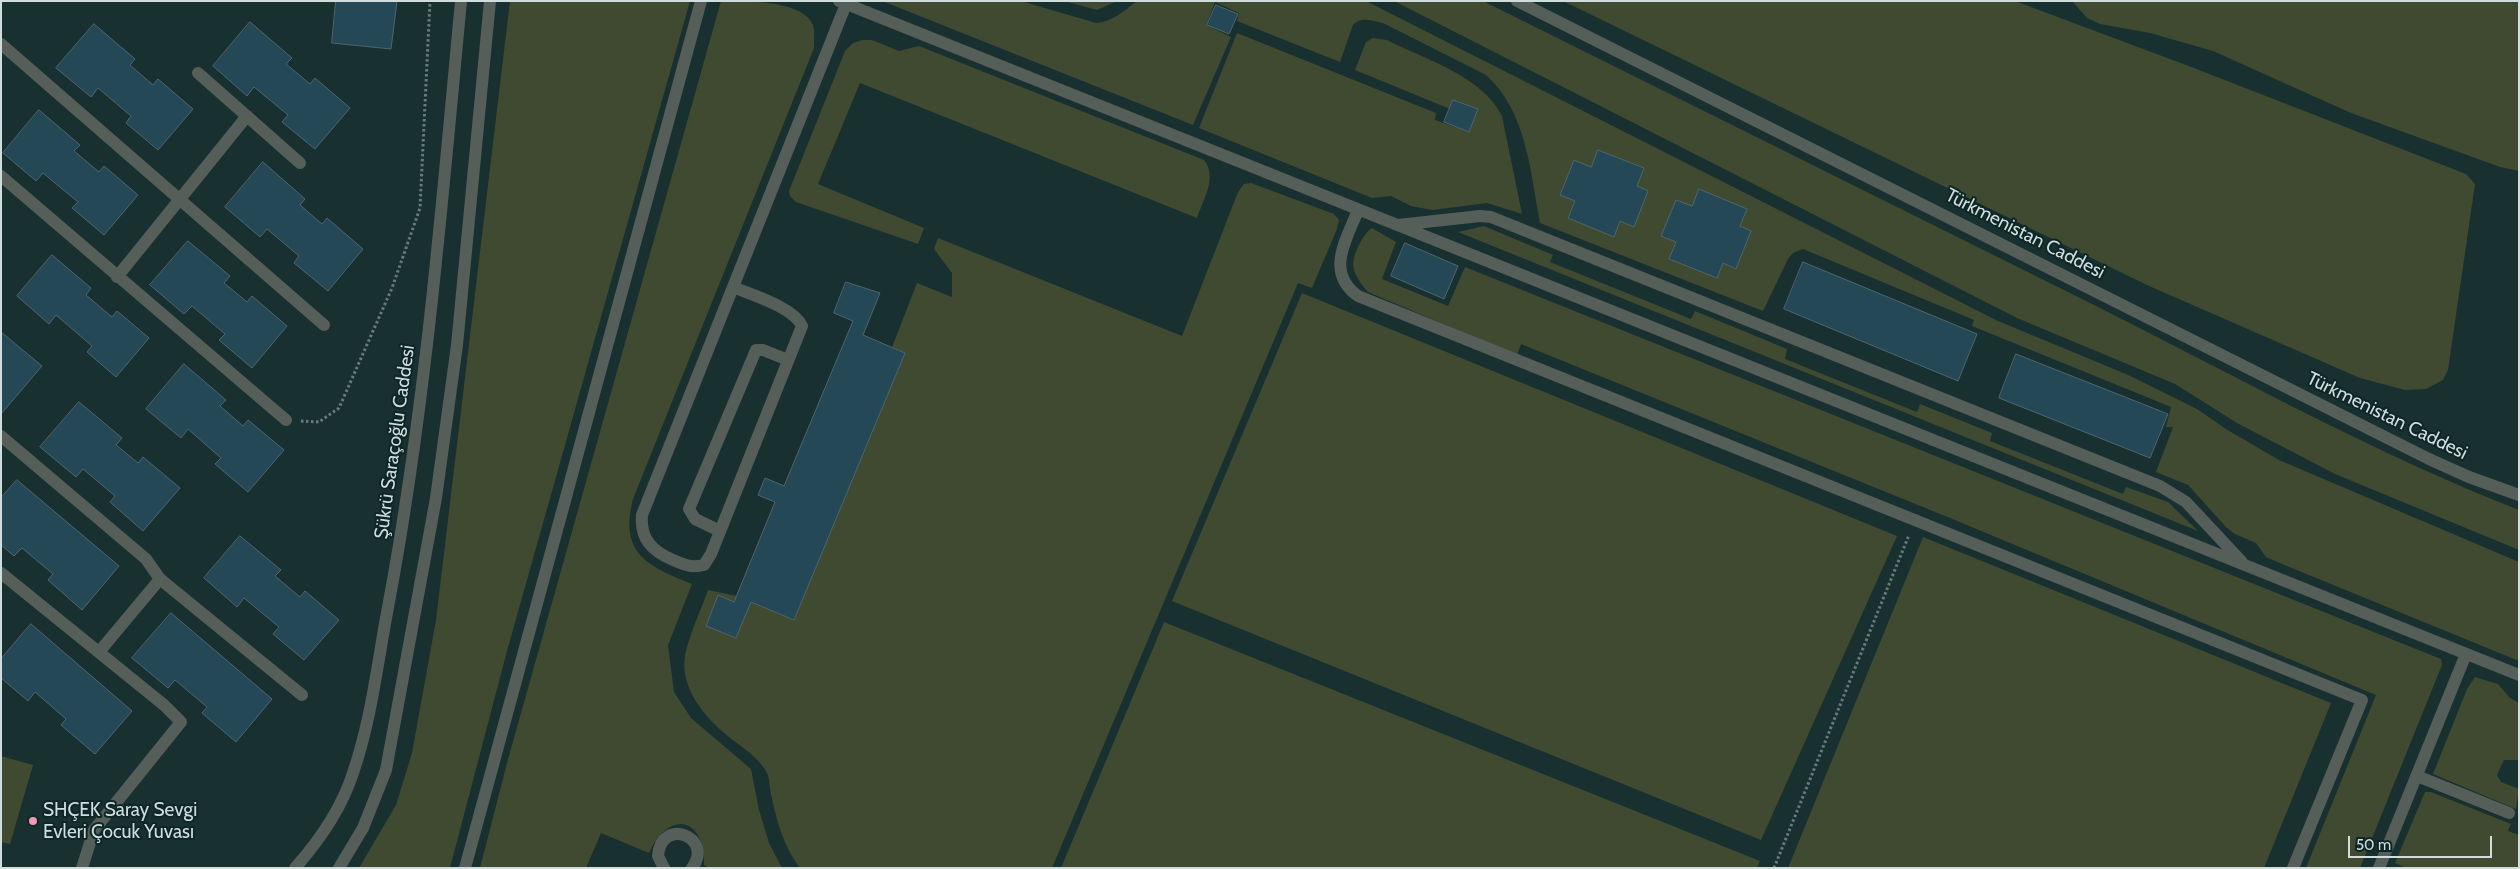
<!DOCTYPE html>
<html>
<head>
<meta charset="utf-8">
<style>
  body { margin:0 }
  #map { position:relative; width:2520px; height:869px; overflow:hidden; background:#183030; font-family:Cabin,sans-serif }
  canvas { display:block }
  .frame { position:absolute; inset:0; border:2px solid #cfdddd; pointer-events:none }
  .scale { position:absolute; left:2348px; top:836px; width:144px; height:22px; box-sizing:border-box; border:2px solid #cfdddd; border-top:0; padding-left:6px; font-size:15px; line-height:18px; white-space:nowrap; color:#cfdddd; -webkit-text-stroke:4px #0e2626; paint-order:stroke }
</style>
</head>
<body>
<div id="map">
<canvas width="2520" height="869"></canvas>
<div class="frame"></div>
<div class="scale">50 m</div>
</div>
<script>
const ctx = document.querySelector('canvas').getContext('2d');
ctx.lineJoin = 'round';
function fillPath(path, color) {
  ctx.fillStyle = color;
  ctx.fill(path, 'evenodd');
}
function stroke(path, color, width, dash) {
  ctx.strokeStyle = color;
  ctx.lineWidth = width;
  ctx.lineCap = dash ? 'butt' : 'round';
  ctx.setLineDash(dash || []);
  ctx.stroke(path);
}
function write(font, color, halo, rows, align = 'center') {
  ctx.font = font + ' Cabin,sans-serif';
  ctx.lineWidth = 4;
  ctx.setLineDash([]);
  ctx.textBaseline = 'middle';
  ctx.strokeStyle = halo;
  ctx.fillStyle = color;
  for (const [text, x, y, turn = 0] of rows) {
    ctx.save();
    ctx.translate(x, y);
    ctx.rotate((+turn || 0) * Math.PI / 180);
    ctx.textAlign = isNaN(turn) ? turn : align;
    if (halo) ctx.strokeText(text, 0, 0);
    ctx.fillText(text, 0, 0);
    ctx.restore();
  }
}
fillPath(new Path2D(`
  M510,1H690L507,651L450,868H359L396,805L412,753L436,620Z
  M721,1C746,1 803,0 813,25C815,31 814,41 814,48L633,499C619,553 647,566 692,584L668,645L674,692L691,718L751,769L759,810L769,843L782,868H710L704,865C705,817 669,809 649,853L601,833L586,868H480L507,763Z
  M882,1H1021L1096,23C1112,22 1124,11 1137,1H1366L1998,321L2126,374L2173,397L2197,409L2226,429L2279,460L2519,562V661L2282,564L2266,557L2256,543L2235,534L2227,528L2188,485L2156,472L2173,427H2166L2171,407L1972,326L1974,320L1803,249L1793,253L1788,259L1763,311L1540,223C1530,171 1527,112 1486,75L1383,23C1372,21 1361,16 1353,25L1340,62L1237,21L1239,13L1215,2L1206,25L1231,37L1193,125Z
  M1064,1H1117L1097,10Z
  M1394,1H1483C1687,103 1892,204 2096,306C2236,376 2373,453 2519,510V550L2335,474L2237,423L2175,384L2017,318Z
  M1563,1H2015L2194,68L2466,174L2475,184L2448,370L2443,380L2426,389L2405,390L2360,378L2149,286Z
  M2072,1H2519V171L2500,167L2351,113L2213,51L2150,33L2100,24L2087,18Z
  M1237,33L1436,113L1435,120L1469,132L1477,109L1453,100L1450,109L1355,70L1366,42L1373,38L1387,40C1426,60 1481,75 1502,116L1522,214L1487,203L1432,210L1411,206L1391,196L1372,198L1199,128Z
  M862,40H872L899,51L919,46L1204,160C1218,177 1203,200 1197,218L860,83L818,184L924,228L918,244L796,202L790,196L789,191L845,51L853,43Z
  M1251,183L1334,214L1339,220L1337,229L1312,288L1298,283L1052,868H800C784,848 776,819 771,794C769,788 770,781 768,775C761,759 743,748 730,738C705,718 677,686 686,651C691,630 701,610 708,590L737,596L794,620L905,353L892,347L917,283L952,297V273L934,249L938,238L1182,336L1238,192L1244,184Z
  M1484,226L1553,255L1550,262L1691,319L1695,311L1787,349L1785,359L1917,412L1920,404L1992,433L1990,441L2123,494L2126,487L2168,502L2198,531L1458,232Z
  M1372,228L1396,242L1382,279L1448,306L1465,267L2441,659L2442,665L2360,868H2306L2376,695L1950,518L1521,344L1517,355L1368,292C1353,274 1348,265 1360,243C1364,236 1366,232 1372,228Z
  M1302,293L1897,536L1761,840L1172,601Z
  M1923,537L2331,703L2264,868H1788Z
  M1164,622L1760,861L1757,868H1061Z
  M2475,677L2498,684L2510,698L2519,703V760H2504L2497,775L2501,782L2519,789L2516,809L2433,774L2467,689Z
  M1,756L33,765L10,844L1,842Z
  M2425,792H2431L2511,824L2508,831L2519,835V868H2406L2395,863Z`), '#3f4a31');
const building = new Path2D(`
  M336,1H397L391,49L332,43Z
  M1216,5L1238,14L1229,34L1207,25Z
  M250,22L292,58L286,64L310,84L315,78L350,108L315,149L282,122L288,115L254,87L247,96L213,66Z
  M94,24L135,59L130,65L153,85L158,79L193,109L158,150L126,123L131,116L98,88L91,97L56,68Z
  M1453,100L1478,109L1469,132L1444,122Z
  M39,110L80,145L74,151L99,172L104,166L138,195L104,235L72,208L78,202L43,173L36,181L3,153Z
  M1598,150L1644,168L1637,186L1648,191L1634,227L1620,221L1614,237L1568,218L1575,201L1560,195L1574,160L1591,167Z
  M263,162L305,199L300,205L322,224L327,218L363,249L328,291L294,263L299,256L267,229L260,237L225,207Z
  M1699,189L1747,209L1740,226L1751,231L1736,269L1723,263L1717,278L1669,259L1676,242L1661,236L1676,200L1692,206Z
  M188,241L230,276L224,283L247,302L252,296L287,326L252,368L219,340L225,334L192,306L184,314L150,285Z
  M1405,243L1458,266L1444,299L1391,276Z
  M52,255L91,288L86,295L112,317L117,311L149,338L116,377L87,352L92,346L56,315L49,324L17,296Z
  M1803,262L1977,334L1958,381L1784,309Z
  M846,282L880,293L863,335L905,353L794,620L751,602L736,638L706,626L718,595L734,602L775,502L758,495L765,478L784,486L853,321L834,313Z
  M1,332L42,366L1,414Z
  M2016,354L2168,414L2150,458L1999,398Z
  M184,364L226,400L220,406L243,426L248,420L284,450L248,492L215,464L221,458L188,429L181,438L146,409Z
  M79,402L122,438L116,445L138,463L143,457L180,488L143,531L110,502L115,496L83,469L76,477L40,447Z
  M17,480L119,566L82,610L48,580L53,574L22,548L14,556L1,545V498Z
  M240,536L281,570L275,576L300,597L305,591L339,620L304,660L273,634L279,627L244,598L237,607L204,578Z
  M171,613L272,699L236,742L202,713L207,707L175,680L168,688L132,658Z
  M31,624L132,711L95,754L61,725L66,719L35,692L28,701L1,678V659Z`);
fillPath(building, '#254856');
stroke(building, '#4f656f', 1);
stroke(new Path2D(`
  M301,421L319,422L339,408L392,288L420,208L430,1
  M1774,868L1909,535`), '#687b7b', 3, [2.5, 2.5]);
stroke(new Path2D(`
  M839,1L2519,675
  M1517,1L2429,459L2469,477L2519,495
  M1,44L324,325
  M198,73L300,163
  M1,176L286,420
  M1358,210C1346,241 1325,272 1358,296L2362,700L2293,868
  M1398,225L1480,216L1491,217L2160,486L2186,502L2242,562
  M117,277L247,116
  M733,287C752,295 793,307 802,326L711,554L704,565C691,568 685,565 673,560C652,551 640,539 642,515L846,4
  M1,436L146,559L160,579L302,695
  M720,531L695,519L689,509L756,350H763L788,360
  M1,573L164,705L181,722L94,830L82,868
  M99,652L160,579
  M2417,776L2509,813
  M295,868C319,841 342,807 353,773C372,718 378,658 389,602C426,403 442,202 461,1
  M339,868L363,828L386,770L436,498L457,345L490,1
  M465,868L701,1
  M664,868L658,856C661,816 715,837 692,868
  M2379,868L2466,654`), '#555e59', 12);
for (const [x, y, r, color] of [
  [33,821,5,"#f19ab2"]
]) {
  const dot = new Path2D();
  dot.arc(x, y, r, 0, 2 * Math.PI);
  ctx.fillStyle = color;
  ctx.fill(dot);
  stroke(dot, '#0e2626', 2);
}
write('19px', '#cfdddd', '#0e2626', [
  ["Türkmenistan Caddesi",2025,234,27],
  ["Türkmenistan Caddesi",2387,416,26],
  ["Şükrü Saraçoğlu Caddesi",395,442,-82]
]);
write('19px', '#cfdddd', '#0e2626', [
  ["SHÇEK Saray Sevgi",43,810],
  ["Evleri Çocuk Yuvası",43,832]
], 'left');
</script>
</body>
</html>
